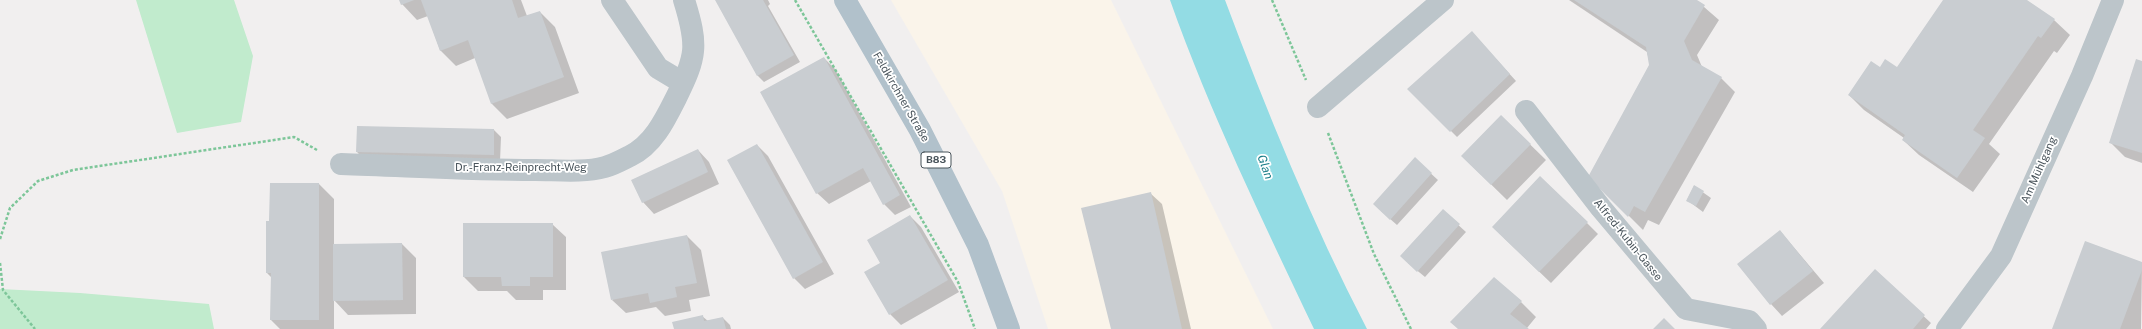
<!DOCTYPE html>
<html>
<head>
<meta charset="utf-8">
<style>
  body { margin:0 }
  canvas { display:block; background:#f1efef }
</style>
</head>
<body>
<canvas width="2142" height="329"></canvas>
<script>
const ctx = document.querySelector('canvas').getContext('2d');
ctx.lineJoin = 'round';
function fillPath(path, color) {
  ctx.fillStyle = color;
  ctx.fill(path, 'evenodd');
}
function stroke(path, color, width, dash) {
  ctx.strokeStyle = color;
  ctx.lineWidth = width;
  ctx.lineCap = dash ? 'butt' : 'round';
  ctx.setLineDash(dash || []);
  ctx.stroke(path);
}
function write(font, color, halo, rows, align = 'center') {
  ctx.font = font + ' "Public Sans",sans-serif';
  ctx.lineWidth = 3.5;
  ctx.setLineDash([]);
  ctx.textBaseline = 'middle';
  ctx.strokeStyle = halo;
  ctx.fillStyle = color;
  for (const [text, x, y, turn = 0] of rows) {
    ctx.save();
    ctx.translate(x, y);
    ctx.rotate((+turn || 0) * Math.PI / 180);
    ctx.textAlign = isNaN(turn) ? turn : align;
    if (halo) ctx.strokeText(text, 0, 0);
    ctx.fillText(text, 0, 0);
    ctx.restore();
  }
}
fillPath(new Path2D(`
  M891,0H1111L1273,329H1048L1002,191Z`), '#faf4ea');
fillPath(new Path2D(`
  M136,0H234L253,56L241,122L177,133Z
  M0,289L80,293L209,304L214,329H0Z`), '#c1ebcd');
fillPath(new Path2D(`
  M1170,0H1225C1267,112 1312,223 1367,329H1314C1263,221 1210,113 1170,0Z`), '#93dce4');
fillPath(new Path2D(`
  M400,0H521L527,16L540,12L555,27L579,93L507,119L492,104L475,58L456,66L440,50L428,16L417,20L402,4Z
  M716,0H768L770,4L768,6L800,62L764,82L758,76Z
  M1569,0H1696L1719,20L1697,55L1702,67L1721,78L1735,92L1659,225L1648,220L1643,230L1590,177L1650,65L1647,52Z
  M1945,0H2025L2054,20L2070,35L2057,53L2054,51L1989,144L2000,154L1973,192L1919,155L1903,140L1904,138L1864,110L1849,95L1880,68H1897Z
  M1478,39L1516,81L1457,137L1409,89Z
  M824,58L835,69L911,207L895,215L884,204L871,181L829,204L817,193Z
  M2142,62V163L2125,157L2110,142Z
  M1502,117L1546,160L1507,200L1462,156Z
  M494,130L501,137L500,162L364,159L357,152Z
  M757,145L768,156L834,274L805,289L794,278Z
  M698,150L709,162L719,184L654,214L643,202Z
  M1415,159L1438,180L1397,225L1381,211Z
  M271,184H319L334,199V244H402L416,258V314L348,315L334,300V329H280L271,320L272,278L267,273V222H270Z
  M1694,186L1711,198L1703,212L1687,200Z
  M1150,193L1162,204L1191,329H1112Z
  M1443,211L1466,232L1425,277L1408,263Z
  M910,216L921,227L959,292L901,325L890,314L882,264Z
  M1587,223L1598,234L1551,283L1504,238Z
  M552,224L566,237V290H543V300H516L507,291H478L464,277Z
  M1780,231L1824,283L1782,316L1771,304Z
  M687,236L701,250L710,296L689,300L691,311L665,316L656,307L626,313L612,300Z
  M2142,263L2141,329H2053Z
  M1875,271L1931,323L1926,329H1822Z
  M1521,302L1536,317L1527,328L1528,329H1459Z
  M702,316L708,321L723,318L730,325L731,329H675Z`), '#0003');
fillPath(new Path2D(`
  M399,0H414L401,5Z
  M421,0H512L518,18L540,11L564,77L491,104L468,40L440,51Z
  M715,0H763L794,55L757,76Z
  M1574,0H1697L1705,5L1684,41L1692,60L1722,77L1645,212L1634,206L1628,217L1588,177L1649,65L1646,47Z
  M1943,0H2027L2055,19L2041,38L2038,36L1973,130L1985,138L1957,178L1902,140L1905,135L1848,95L1871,61L1880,67L1885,59L1897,67Z
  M1472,31L1510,74L1450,132L1407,89Z
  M824,57L900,195L883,205L863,168L816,194L760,92Z
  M2136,59L2142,61V153L2109,143Z
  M1501,115L1531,144L1491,185L1461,156Z
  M357,126L494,129V155L356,152Z
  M757,144L823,262L793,279L727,160Z
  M698,149L708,172L642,203L631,180Z
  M1415,157L1432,173L1390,220L1373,204Z
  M1540,176L1588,222L1539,272L1492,227Z
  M270,183H319V320H270L271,273H266V221H269Z
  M1694,185L1704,191L1696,206L1686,201Z
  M1151,192L1182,329H1111L1081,208Z
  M1443,209L1460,224L1417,272L1400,256Z
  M910,215L948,280L889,315L864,272L880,263L867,240Z
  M463,223H553V277H530V286H502L501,277H463Z
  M1780,230L1813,271L1770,305L1737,264Z
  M687,235L697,283L675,287L677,297L650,303L648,293L611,300L601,252Z
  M2085,241L2142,262V270L2120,329H2052Z
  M402,243L403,300L333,301V244Z
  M1875,269L1925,315L1913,329H1820Z
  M1494,277L1522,301L1510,314L1529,329H1458L1450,322Z
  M703,315L704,321L723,317L726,329H674L672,322Z
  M1664,318L1675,329H1653Z`), '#c9cdd1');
stroke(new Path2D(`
  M795,0L958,282L975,329
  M1272,0L1306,80
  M1328,133L1374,254L1411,329
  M0,239L10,208L38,181L73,170L294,137L317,150
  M0,263L3,290L35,329`), '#7dc699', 2.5, [3, 2]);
stroke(new Path2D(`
  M612,0L658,68L683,83
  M1318,107L1443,0
  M1526,111L1601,208L1686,309L1749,321L1756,329
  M341,164C406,166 470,170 535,170C557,170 583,173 605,167C613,165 622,160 630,156C653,145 665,120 676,98C697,56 698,45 684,0
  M1947,329L2001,256L2082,76L2113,0`), '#bcc5ca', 22);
stroke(new Path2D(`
  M845,0L920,130L978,245L1009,329`), '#b1c1cb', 22);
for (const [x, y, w] of [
  [936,160,30]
]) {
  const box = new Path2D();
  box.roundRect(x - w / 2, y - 8, w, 16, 3);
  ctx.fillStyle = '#fff';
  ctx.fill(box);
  stroke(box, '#49545b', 1);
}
write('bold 10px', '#49545b', null, [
  ["B83",936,160]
]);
write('11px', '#49545b', '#fff', [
  ["Feldkirchner Straße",901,97,60],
  ["Dr.-Franz-Reinprecht-Weg",521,168],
  ["Am Mühlgang",2039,170,-66],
  ["Alfred-Kubin-Gasse",1628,240,51]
]);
write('italic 12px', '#197d88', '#fff', [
  ["Glan",1265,167,70]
]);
</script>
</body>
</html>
